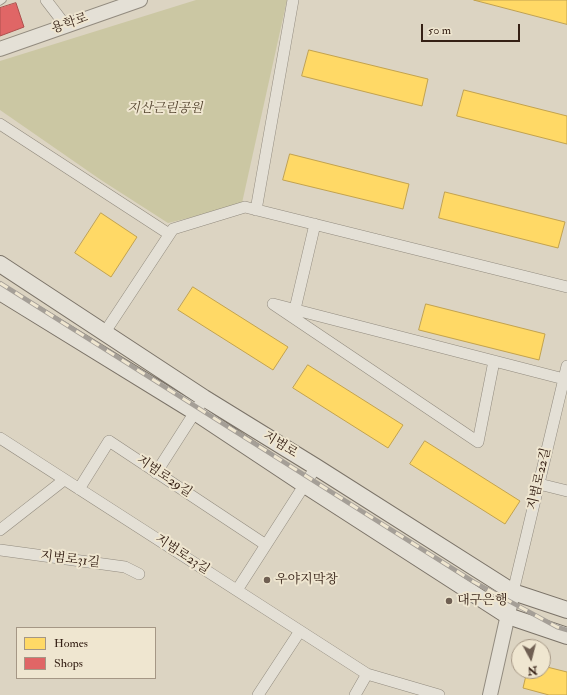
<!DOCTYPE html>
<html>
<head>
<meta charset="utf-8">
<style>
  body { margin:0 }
  #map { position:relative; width:567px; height:695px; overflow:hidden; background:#dcd4c2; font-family:"IM FELL Double Pica",serif }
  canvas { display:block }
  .legend { position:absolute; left:16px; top:627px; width:140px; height:52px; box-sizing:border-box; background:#efe6d0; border:1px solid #a59785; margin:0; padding:5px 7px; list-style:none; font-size:12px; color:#352015 }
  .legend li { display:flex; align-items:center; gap:8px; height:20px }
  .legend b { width:20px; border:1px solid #a59785 }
  .north { position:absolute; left:511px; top:639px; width:40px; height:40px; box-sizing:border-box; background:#efe6d0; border:1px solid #a59785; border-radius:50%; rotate:173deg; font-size:11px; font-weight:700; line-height:16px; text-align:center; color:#352015 }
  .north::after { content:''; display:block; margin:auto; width:14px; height:18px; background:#6f5f52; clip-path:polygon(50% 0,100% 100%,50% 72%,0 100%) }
  .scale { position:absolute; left:421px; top:24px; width:99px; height:18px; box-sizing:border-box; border:2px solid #352015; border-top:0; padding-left:5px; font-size:12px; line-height:14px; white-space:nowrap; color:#352015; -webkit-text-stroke:3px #efe6d0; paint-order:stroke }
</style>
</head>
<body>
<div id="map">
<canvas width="567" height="695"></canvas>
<ul class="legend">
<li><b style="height:11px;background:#ffd966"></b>Homes</li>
<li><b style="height:11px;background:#e06666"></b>Shops</li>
</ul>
<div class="north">N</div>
<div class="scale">50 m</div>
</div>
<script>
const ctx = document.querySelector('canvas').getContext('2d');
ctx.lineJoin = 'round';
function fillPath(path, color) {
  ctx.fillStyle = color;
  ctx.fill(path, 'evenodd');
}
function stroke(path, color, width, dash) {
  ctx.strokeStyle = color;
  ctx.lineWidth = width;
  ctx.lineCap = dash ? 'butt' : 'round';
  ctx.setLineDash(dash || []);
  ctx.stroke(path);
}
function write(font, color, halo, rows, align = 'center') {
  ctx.font = font + ' "IM FELL Double Pica","Noto Serif KR",serif';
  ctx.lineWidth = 4;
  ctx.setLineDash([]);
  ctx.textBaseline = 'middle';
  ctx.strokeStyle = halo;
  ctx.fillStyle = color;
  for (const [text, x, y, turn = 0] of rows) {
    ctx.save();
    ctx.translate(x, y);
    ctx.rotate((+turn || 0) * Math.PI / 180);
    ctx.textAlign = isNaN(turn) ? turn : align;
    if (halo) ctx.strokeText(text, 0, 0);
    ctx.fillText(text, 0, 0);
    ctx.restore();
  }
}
fillPath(new Path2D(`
  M196,0H287L242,203L205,214L168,223L101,180L0,110V61Z`), '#cbc7a3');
const homes = new Path2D(`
  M474,0H567V24Z
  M309,50L428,79L422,106L302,76Z
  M464,90L567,116V144L457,116Z
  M290,154L409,184L403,209L283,180Z
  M445,192L565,222L558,248L439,218Z
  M101,213L137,237L111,277L75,253Z
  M193,287L288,347L273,370L178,310Z
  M426,304L545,334L539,360L419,330Z
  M308,365L403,425L388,448L293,388Z
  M425,441L520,501L505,524L410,464Z
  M543,666L567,672V695H549L523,688L527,671H543Z`);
fillPath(homes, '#ffd966');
stroke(homes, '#c2a24e', 1);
const shops = new Path2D(`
  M16,3L24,27L0,36V8Z`);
fillPath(shops, '#e06666');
stroke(shops, '#ad514e', 1);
const service = new Path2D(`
  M0,2L3,0`);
const minor = new Path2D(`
  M46,0L66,26
  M0,124L169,234
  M256,210L293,0
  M295,309L315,224
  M105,332L173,229L245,207L567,287
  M494,361L478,442L273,304L564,379
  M0,438L367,674L439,695
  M156,473L204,398
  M539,484L567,491
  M79,489L109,441L266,545
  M0,530L64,480
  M0,550L125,567L139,574
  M237,590L316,467
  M513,592L567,366
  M258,695L300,631
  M355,695L367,674`);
const tertiary = new Path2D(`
  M0,49L140,0
  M490,695L513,592`);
const secondary = new Path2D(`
  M0,264L204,398L316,467L513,592L567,610
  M0,292L195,412L305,485L508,616L567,636`);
stroke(service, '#928b7f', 7);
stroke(minor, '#928b7f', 12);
stroke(tertiary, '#928b7f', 16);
stroke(secondary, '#7b7368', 18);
stroke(service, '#e4e0d6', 5.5);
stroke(minor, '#e4e0d6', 11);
stroke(tertiary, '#e4e0d6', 14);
stroke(secondary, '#e4e0d6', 16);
const rail = new Path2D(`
  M0,283L474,582L557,627L567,630`);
stroke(rail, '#a59f97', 4.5);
stroke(rail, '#efe6d0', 3, [9]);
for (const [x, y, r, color] of [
  [267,580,4,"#6f5f52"],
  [449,601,4,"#6f5f52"]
]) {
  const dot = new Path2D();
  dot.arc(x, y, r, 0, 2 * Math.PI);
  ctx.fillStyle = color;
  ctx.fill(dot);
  stroke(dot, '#efe6d0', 1.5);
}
write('13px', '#352015', '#efe6d0', [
  ["용학로",70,24,-19],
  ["지범로",280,445,32],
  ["지범로29길",164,477,34],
  ["지범로22길",540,479,-77],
  ["지범로23길",182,555,33],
  ["지범로31길",70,560,7]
]);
write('italic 13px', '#574732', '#efe6d0', [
  ["지산근린공원",165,109]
]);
write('13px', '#352015', '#efe6d0', [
  ["우야지막창",275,580],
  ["대구은행",457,601]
], 'left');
</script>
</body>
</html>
